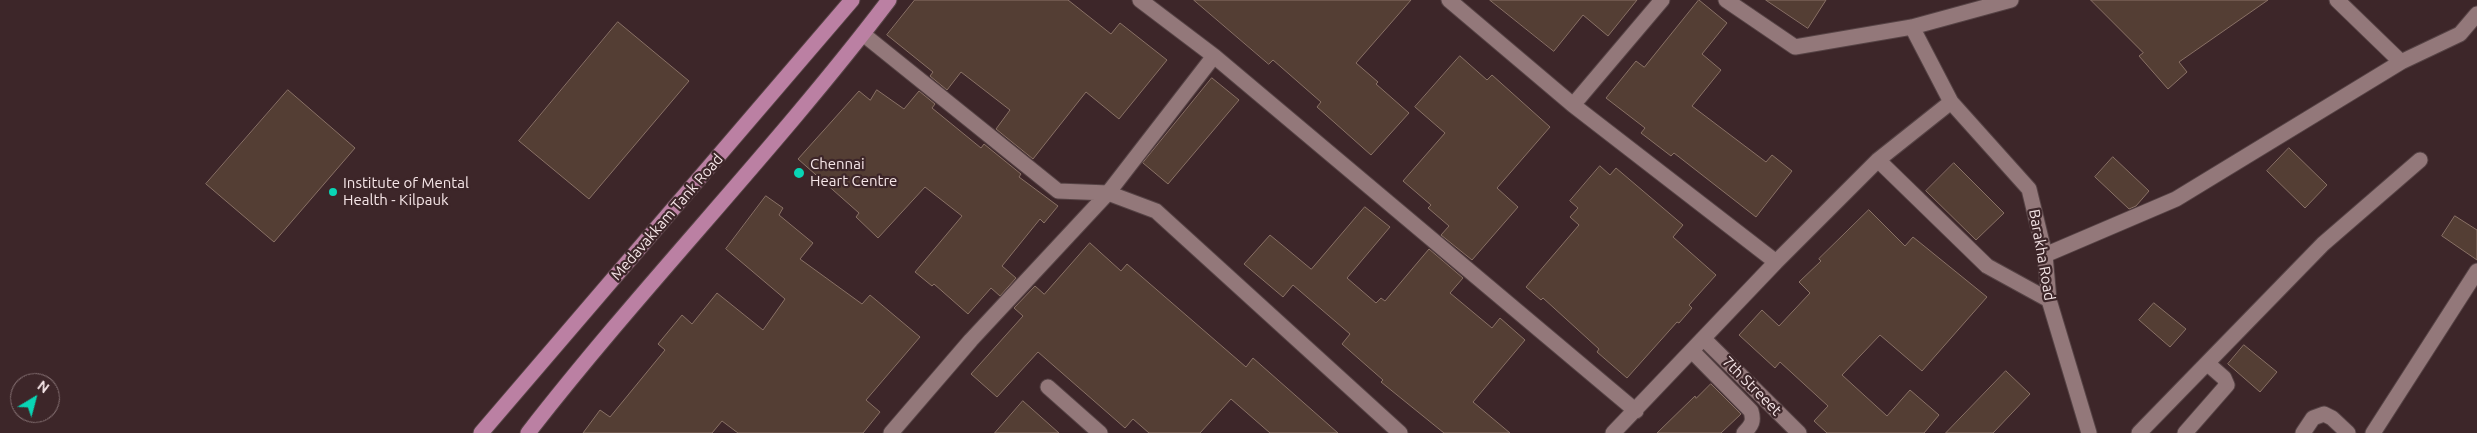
<!DOCTYPE html>
<html>
<head>
<meta charset="utf-8">
<style>
  body { margin:0 }
  #map { position:relative; width:2477px; height:433px; overflow:hidden; background:#3d2629; font-family:Ubuntu,sans-serif }
  canvas { display:block }
  .north { position:absolute; left:10px; top:373px; width:50px; height:50px; box-sizing:border-box; background:#3d2629; border:1px solid #877375; border-radius:50%; rotate:37deg; font-size:14px; font-weight:700; line-height:20px; text-align:center; color:#f6e6e8 }
  .north::after { content:''; display:block; margin:auto; width:18px; height:22px; background:#09d5b5; clip-path:polygon(50% 0,100% 100%,50% 72%,0 100%) }
</style>
</head>
<body>
<div id="map">
<canvas width="2477" height="433"></canvas>
<div class="north">N</div>
</div>
<script>
const ctx = document.querySelector('canvas').getContext('2d');
ctx.lineJoin = 'round';
function fillPath(path, color) {
  ctx.fillStyle = color;
  ctx.fill(path, 'evenodd');
}
function stroke(path, color, width, dash) {
  ctx.strokeStyle = color;
  ctx.lineWidth = width;
  ctx.lineCap = dash ? 'butt' : 'round';
  ctx.setLineDash(dash || []);
  ctx.stroke(path);
}
function write(font, color, halo, rows, align = 'center') {
  ctx.font = font + ' Ubuntu,sans-serif';
  ctx.lineWidth = 4.5;
  ctx.setLineDash([]);
  ctx.textBaseline = 'middle';
  ctx.strokeStyle = halo;
  ctx.fillStyle = color;
  for (const [text, x, y, turn = 0] of rows) {
    ctx.save();
    ctx.translate(x, y);
    ctx.rotate((+turn || 0) * Math.PI / 180);
    ctx.textAlign = isNaN(turn) ? turn : align;
    if (halo) ctx.strokeText(text, 0, 0);
    ctx.fillText(text, 0, 0);
    ctx.restore();
  }
}
const building = new Path2D(`
  M915,0H1068L1111,34L1120,23L1167,60L1119,119L1086,92L1033,159L996,129L1010,110L961,72L947,90L930,76L933,72L887,35Z
  M1194,0H1411L1356,63L1378,82L1376,84L1409,113L1371,155L1317,107L1321,102L1273,60L1269,64Z
  M1490,0H1637L1608,36L1583,15L1554,51Z
  M1699,0L1727,23L1702,54L1721,70L1692,106L1766,162L1772,155L1792,171L1756,217L1674,153L1671,156L1641,133L1645,128L1606,98L1636,61L1644,67Z
  M1766,0H1826L1808,28Z
  M2091,0H2268L2179,62L2187,72L2168,89L2139,56L2143,53Z
  M618,22L689,81L589,199L519,141Z
  M1460,56L1487,80L1492,75L1550,127L1497,188L1518,207L1472,260L1441,235L1449,226L1428,208L1431,205L1403,181L1445,133L1415,107Z
  M1212,78L1239,100L1168,184L1143,163Z
  M288,90L355,148L274,242L206,184Z
  M877,90L904,109L919,91L935,104L932,108L981,148L984,144L1021,174L1019,177L1058,206L1044,223L1040,219L1002,266L1016,278L1000,296L991,288L968,314L934,284L932,286L915,272L962,216L925,187L878,238L856,217L859,213L798,159L859,91L870,100Z
  M2289,148L2327,185L2305,208L2267,171Z
  M2113,157L2149,191L2136,206L2129,209L2095,177Z
  M1954,163L2004,213L1976,240L1926,191Z
  M1600,166L1610,175L1616,168L1683,225L1673,237L1716,275L1689,305L1692,308L1679,323L1677,322L1627,378L1597,352L1599,349L1543,298L1541,300L1526,287L1579,225L1570,217L1578,208L1570,201Z
  M766,196L783,208L779,215L813,243L800,259L862,304L870,295L920,337L866,400L880,412L863,433H738L722,421L712,433H583L600,410L610,417L665,350L658,344L682,315L692,324L717,293L763,330L785,299L726,249Z
  M1365,207L1390,227L1347,278L1376,303L1381,298L1385,301L1429,249L1463,278L1450,293L1492,328L1500,318L1525,340L1473,402L1510,433H1444L1381,382L1383,380L1342,344L1350,334L1293,285L1283,297L1244,264L1270,235L1311,269Z
  M1869,210L1905,246L1913,237L1987,297L1922,371L1880,335L1842,375L1887,416L1910,390L1939,415L1924,433H1827L1814,421L1828,406L1780,362L1775,368L1739,335L1762,310L1779,326L1810,293L1799,282L1821,261L1819,259Z
  M2455,216L2477,230V260L2442,236Z
  M1090,243L1121,271L1127,264L1246,367L1253,358L1338,433H1270L1231,399L1200,433H1149L1133,419L1125,428L1038,352L997,397L971,374L1023,316L1014,308L1035,286L1044,294Z
  M2154,303L2186,329L2170,347L2139,320Z
  M2244,345L2277,372L2260,392L2228,364Z
  M2006,371L2030,394L1993,433H1946Z
  M1711,384L1741,414L1721,433H1657L1695,396L1696,398Z
  M1023,401L1059,433H995Z`);
fillPath(building, '#543e34');
stroke(building, '#897166', 1);
const minor = new Path2D(`
  M1140,0L1214,56L1636,411
  M1449,0L1573,105L1776,262
  M1726,0L1795,47L1912,27L2011,0
  M2337,0L2401,62
  M1912,27L1951,102L2029,189L2045,255L2049,300L2089,433
  M863,34L1058,191L1108,193L1156,211L1400,433
  M1573,105L1662,0
  M1878,160L1987,266L2049,300
  M2045,255L2176,199L2401,62L2460,34L2477,14
  M1704,339L1799,433
  M1693,352L1751,411C1754,421 1752,425 1744,433
  M1048,387L1100,433
  M891,433L971,340L1108,193L1214,56
  M1613,433L1776,262L1878,160L1951,102
  M2139,433L2323,244L2420,160
  M2185,433L2227,385L2224,378L2208,364
  M2303,433L2313,418L2324,414L2332,418L2348,433
  M2373,433L2477,271`);
const major = new Path2D(`
  M481,433L852,0
  M528,433C643,285 775,150 889,0`);
stroke(minor, '#564345', 17);
stroke(major, '#564345', 17);
stroke(minor, '#93787a', 15);
stroke(major, '#bb80a3', 15);
for (const [x, y, r, color] of [
  [799,173,6,"#09d5b5"],
  [333,192,5,"#09d5b5"]
]) {
  const dot = new Path2D();
  dot.arc(x, y, r, 0, 2 * Math.PI);
  ctx.fillStyle = color;
  ctx.fill(dot);
  stroke(dot, '#3d2629', 2);
}
write('15px', '#f6e6e8', '#3d2629', [
  ["Chennai",810,164],
  ["Heart Centre",810,181],
  ["Institute of Mental",343,183],
  ["Health - Kilpauk",343,200]
], 'left');
write('15px', '#f6e6e8', '#3d2629', [
  ["Medavakkam Tank Road",667,217,-49],
  ["Barakha Road",2042,255,80],
  ["7th Streeet",1752,386,45]
]);
</script>
</body>
</html>
